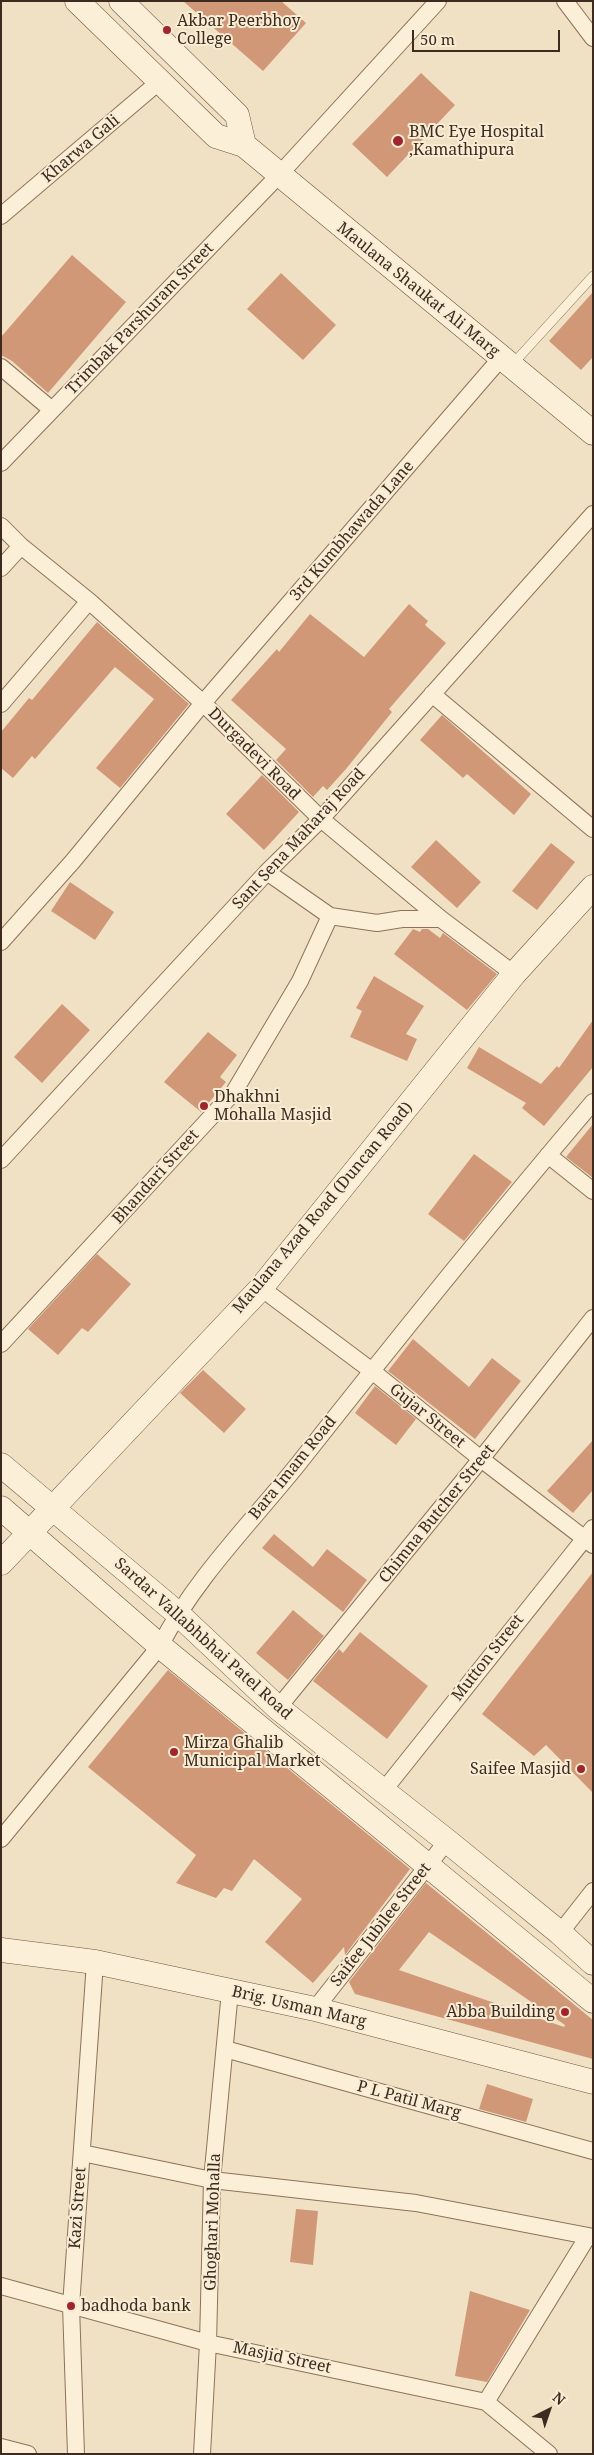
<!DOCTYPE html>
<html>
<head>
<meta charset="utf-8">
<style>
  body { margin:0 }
  #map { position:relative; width:594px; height:2455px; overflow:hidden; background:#f1e1c4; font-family:"Noto Serif",serif }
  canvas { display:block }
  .frame { position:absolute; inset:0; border:2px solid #3c2b1e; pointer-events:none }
  .north { position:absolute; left:524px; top:2385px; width:50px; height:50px; -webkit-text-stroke:4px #f8ecd4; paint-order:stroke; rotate:41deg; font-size:14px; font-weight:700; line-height:20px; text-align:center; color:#3c2b1e }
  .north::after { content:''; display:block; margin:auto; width:18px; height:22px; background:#3c2b1e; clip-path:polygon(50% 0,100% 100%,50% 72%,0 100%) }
  .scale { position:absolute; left:412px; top:30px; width:148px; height:22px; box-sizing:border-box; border:2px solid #3c2b1e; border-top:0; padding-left:6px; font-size:15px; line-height:18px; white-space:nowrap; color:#3c2b1e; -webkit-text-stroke:4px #f8ecd4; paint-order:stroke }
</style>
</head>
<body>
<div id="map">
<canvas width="594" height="2455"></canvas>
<div class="frame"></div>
<div class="north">N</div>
<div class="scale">50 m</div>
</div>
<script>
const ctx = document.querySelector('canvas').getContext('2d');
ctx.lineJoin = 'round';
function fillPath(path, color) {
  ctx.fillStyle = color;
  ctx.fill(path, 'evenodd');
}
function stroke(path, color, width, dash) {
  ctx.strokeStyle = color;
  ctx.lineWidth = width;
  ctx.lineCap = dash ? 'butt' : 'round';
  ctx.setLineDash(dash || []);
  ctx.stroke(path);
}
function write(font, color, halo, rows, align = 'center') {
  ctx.font = font + ' "Noto Serif",serif';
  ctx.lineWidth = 4;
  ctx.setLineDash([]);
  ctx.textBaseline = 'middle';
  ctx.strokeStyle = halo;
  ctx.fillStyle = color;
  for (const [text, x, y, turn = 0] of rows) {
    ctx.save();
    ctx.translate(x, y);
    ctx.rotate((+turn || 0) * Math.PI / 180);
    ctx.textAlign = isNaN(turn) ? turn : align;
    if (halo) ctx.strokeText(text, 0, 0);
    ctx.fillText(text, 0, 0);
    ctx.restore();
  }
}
fillPath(new Path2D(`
  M183,1H281L306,23L263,71Z
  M421,73L455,105L387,177L352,144Z
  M72,255L126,302L48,393L12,361L1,355V337Z
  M281,273L336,325L303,360L247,309Z
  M593,292V357L581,370L549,341Z
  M409,604L428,621L425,625L446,643L389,709L392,712L346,769L327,790L323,786L313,797L276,760L286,749L231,700L277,649L279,652L310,614L364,657Z
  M97,622L189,704L120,788L96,768L154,699L115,667L35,759L32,756L13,778L1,768V732L29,698L32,700Z
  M442,715L531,794L514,815L467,774L463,778L420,740Z
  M262,775L299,812L264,850L226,814Z
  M436,840L481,882L457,908L411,867Z
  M551,843L575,862L537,910L512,891Z
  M70,882L114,912L95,940L51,911Z
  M413,929L420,932L422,929H428L440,938L443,933L497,974L467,1010L394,954Z
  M374,976L424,1006L406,1034L417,1039L407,1061L350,1037L362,1011L356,1008Z
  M62,1004L90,1030L42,1083L14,1057Z
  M593,1020V1067L544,1126L522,1108L526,1103L467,1068L479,1047L541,1084L557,1066L559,1068Z
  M208,1032L237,1055L220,1077L226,1082L201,1112L164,1082Z
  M593,1124V1178L566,1157Z
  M474,1154L512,1182L464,1241L428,1214Z
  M97,1254L131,1284L88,1332L82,1328L58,1355L28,1329Z
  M413,1339L469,1387L492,1358L521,1381L475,1439L388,1371Z
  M203,1370L246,1409L224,1433L180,1393Z
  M375,1386L416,1419L396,1445L355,1413Z
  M593,1440V1490L573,1513L547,1491Z
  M274,1534L313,1567L327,1549L367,1580L343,1612L262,1548Z
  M593,1572V1793L546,1745L534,1756L482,1714Z
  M293,1610L324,1636L288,1680L256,1653Z
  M360,1632L428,1686L387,1739L313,1681L339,1649L343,1653Z
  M168,1670L410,1869L345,1955L344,1947L313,1983L265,1942L302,1899L254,1859L232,1891L224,1888L216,1898L176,1883L196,1855L88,1767Z
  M426,1883L593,2020V2059L355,1994L349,1982ZM429,1932L565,2025L564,2027L399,1970Z
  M487,2084L533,2099L526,2122L479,2109Z
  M296,2209L318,2211L313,2265L290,2262Z
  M470,2291L530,2310L487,2382L455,2376Z`), '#d19878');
const lane = new Path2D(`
  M511,366L593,276`);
const street = new Path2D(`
  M565,1L593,38
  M1,216L160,81
  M1,367L52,410
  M1,463L279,175L438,1
  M1,526L21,546L89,601L203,703L321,819L441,919L514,974
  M1,568L21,546
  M432,694L593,829
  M1,704L89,601
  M267,872L330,916L377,923L402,919H441
  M1,942L73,861L203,703L501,358
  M548,1155L593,1191
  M1,1160L267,872L321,819L593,514
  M261,1288L372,1371L481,1459L593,1545
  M1,1344L234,1092L300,981L330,916
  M278,1708L481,1459L593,1318
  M384,1790L593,1528
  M1,1839L160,1646C196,1577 251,1523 299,1463C395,1341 493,1220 593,1102
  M560,1933L593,1891
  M315,2009L447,1841
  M225,2049L593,2151
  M82,2153L212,2180L416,2203L593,2237
  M1,2286L208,2343L486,2402L549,2454
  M486,2402L588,2236
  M1,2447L28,2454
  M76,2454L71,2306L95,1962
  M202,2454L208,2343L212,2180L230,1991`);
const secondary = new Path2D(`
  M77,1L216,136L244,145L593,433
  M121,1L237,115L244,145
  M1,1465L177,1613L278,1708L447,1841L560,1933L593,1963
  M1,1508L160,1646L593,2001
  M1,1563L261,1288L514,974L593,887
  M1,1950L95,1962L315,2009L593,2082`);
stroke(lane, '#8d7259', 10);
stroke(street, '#8d7259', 18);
stroke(secondary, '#6f533c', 25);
stroke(lane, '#fbefd8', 9);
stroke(street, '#fbefd8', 16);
stroke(secondary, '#fbefd8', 24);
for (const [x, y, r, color] of [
  [167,30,5,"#a0252c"],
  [398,141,6,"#a0252c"],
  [204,1106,5,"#a0252c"],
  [174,1752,5,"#a0252c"],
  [581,1769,5,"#a0252c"],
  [565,2012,5,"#a0252c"],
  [71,2306,5,"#a0252c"]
]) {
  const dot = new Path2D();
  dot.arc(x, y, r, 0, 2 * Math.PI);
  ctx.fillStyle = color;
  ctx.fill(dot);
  stroke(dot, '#f8ecd4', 2);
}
write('16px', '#3c2b1e', '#f8ecd4', [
  ["Akbar Peerbhoy",177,21],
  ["College",177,39],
  ["BMC Eye Hospital",409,132],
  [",Kamathipura",409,150],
  ["Dhakhni",214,1097],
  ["Mohalla Masjid",214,1115],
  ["Mirza Ghalib",184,1743],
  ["Municipal Market",184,1761],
  ["Saifee Masjid",571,1769,"right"],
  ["Abba Building",555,2012,"right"],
  ["badhoda bank",81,2306]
], 'left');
write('16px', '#3c2b1e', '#f8ecd4', [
  ["Kharwa Gali",81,149,-40],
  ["Maulana Shaukat Ali Marg",418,290,39],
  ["Trimbak Parshuram Street",140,319,-46],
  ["3rd Kumbhawada Lane",352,531,-49],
  ["Durgadevi Road",254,754,45],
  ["Sant Sena Maharaj Road",299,839,-47],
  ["Bhandari Street",156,1177,-48],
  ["Maulana Azad Road (Duncan Road)",323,1208,-50],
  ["Gujar Street",427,1416,39],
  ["Bara Imam Road",293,1468,-51],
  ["Chimna Butcher Street",437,1514,-51],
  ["Sardar Vallabhbhai Patel Road",203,1639,42],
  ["Mutton Street",488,1658,-52],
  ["Saifee Jubilee Street",381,1925,-52],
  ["Brig. Usman Marg",299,2007,13],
  ["P L Patil Marg",409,2100,15],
  ["Kazi Street",78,2208,-86],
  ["Ghoghari Mohalla",213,2222,-88],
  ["Masjid Street",282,2358,12]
]);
</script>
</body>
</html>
